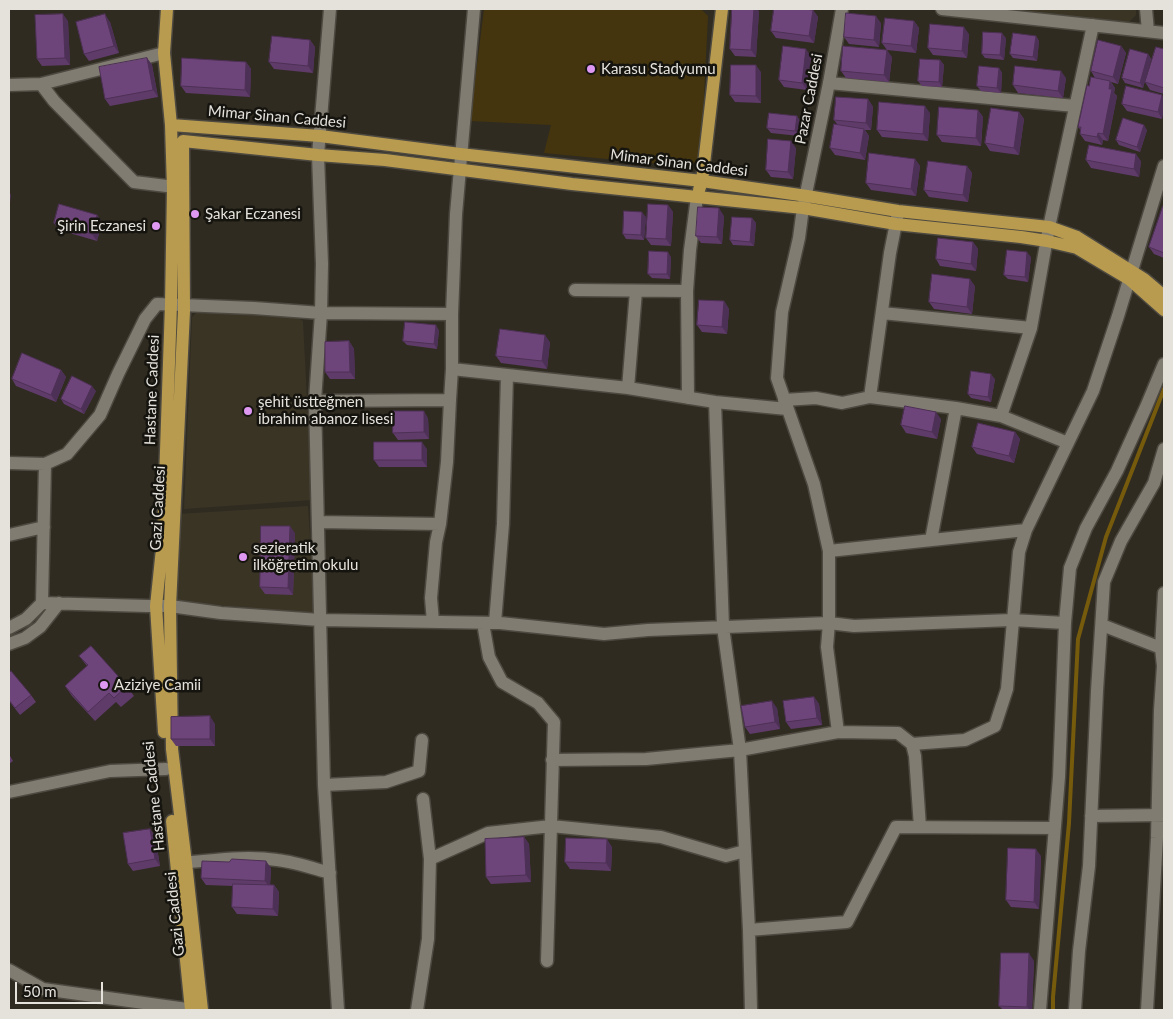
<!DOCTYPE html>
<html>
<head>
<meta charset="utf-8">
<style>
  body { margin:0 }
  #map { position:relative; width:1173px; height:1019px; overflow:hidden; background:#2f2b21; font-family:Lato,sans-serif }
  canvas { display:block }
  .frame { position:absolute; inset:0; border:10px solid #e5e2dc; pointer-events:none }
  .scale { position:absolute; left:15px; top:982px; width:88px; height:22px; box-sizing:border-box; border:2px solid #e5e2dc; border-top:0; padding-left:6px; font-size:15px; line-height:18px; white-space:nowrap; color:#e5e2dc; -webkit-text-stroke:4px #16140f; paint-order:stroke }
</style>
</head>
<body>
<div id="map">
<canvas width="1173" height="1019"></canvas>
<div class="frame"></div>
<div class="scale">50 m</div>
</div>
<script>
const ctx = document.querySelector('canvas').getContext('2d');
ctx.lineJoin = 'round';
function fillPath(path, color) {
  ctx.fillStyle = color;
  ctx.fill(path, 'evenodd');
}
function stroke(path, color, width, dash) {
  ctx.strokeStyle = color;
  ctx.lineWidth = width;
  ctx.lineCap = dash ? 'butt' : 'round';
  ctx.setLineDash(dash || []);
  ctx.stroke(path);
}
function write(font, color, halo, rows, align = 'center') {
  ctx.font = font + ' Lato,sans-serif';
  ctx.lineWidth = 5;
  ctx.setLineDash([]);
  ctx.textBaseline = 'middle';
  ctx.strokeStyle = halo;
  ctx.fillStyle = color;
  for (const [text, x, y, turn = 0] of rows) {
    ctx.save();
    ctx.translate(x, y);
    ctx.rotate((+turn || 0) * Math.PI / 180);
    ctx.textAlign = isNaN(turn) ? turn : align;
    if (halo) ctx.strokeText(text, 0, 0);
    ctx.fillText(text, 0, 0);
    ctx.restore();
  }
}
fillPath(new Path2D(`
  M992,9H1136V15L1127,24Z
  M198,311L294,315L303,321L312,500L184,509L192,317Z
  M308,506L315,614L173,601L177,514Z`), '#3a3425');
fillPath(new Path2D(`
  M484,9H701L708,16L701,157L690,167L544,153L551,125L470,121Z`), '#44350e');
stroke(new Path2D(`
  M1053,1010V997L1069,823L1078,639L1106,537L1164,389`), '#775b0c', 4);
const minor = new Path2D(`
  M330,9L318,155L322,264L321,313L315,401L324,785L338,1010
  M942,9L1164,33
  M1146,9L1148,31
  M829,83L1075,106
  M41,84L54,101L134,182L183,188
  M9,85L41,84L164,53
  M575,290L687,291
  M882,313L1031,328
  M452,369L628,388L715,402L787,409
  M628,388L636,291
  M870,397L956,408L1001,416L1068,443
  M688,398L687,291L690,250L697,197
  M784,400L816,398L842,403L870,397L890,253L898,213
  M315,401L450,400
  M715,402L723,627L740,750L749,930L751,1010
  M1001,416L1031,328L1049,227L1093,25
  M9,463L45,464L67,454L100,415L118,374L145,319L157,304L254,308L321,313L452,314
  M45,464L42,603L147,606H170L221,613L320,620L500,623L604,634L648,630L829,623V551L814,484L777,378L782,312L799,238L803,208L829,83L842,9
  M318,522L440,524
  M9,535L44,527
  M931,540L956,408
  M829,551L1026,530
  M433,622L431,598L436,542L440,524L447,462L450,400L452,369V314L456,214L474,9
  M483,623L489,657L502,682L538,703L554,722L547,961
  M495,623L503,524L507,375
  M1102,625L1161,648
  M9,628L26,619L42,603
  M9,644L25,638L40,627L59,603
  M912,744L965,740L995,726L1007,689L1019,552L1026,530L1093,391L1118,316L1164,166
  M552,760L646,759L740,750L838,732
  M324,785L386,782L419,771L422,740
  M9,792L110,771L166,769
  M1091,816L1164,815
  M920,827L915,756L912,744L898,733L838,732L827,647L829,623L854,626L1012,620L1065,623
  M430,859L488,833L551,826L661,837L726,856L745,851
  M177,863C210,861 244,855 277,860C295,862 312,868 330,873
  M749,930L847,922L896,827L1054,828
  M9,970L43,989L194,1010
  M417,1010L428,939L430,859L423,799
  M1040,1010L1059,777L1065,623L1070,568L1086,528L1117,471L1146,407L1164,364
  M1075,1010L1079,951L1089,866L1097,691L1104,582L1121,541L1154,483L1164,449
  M1147,1010L1157,838L1160,710L1163,666L1161,648L1164,593`);
const major = new Path2D(`
  M171,125L320,136L460,154L702,181L807,196L898,211L1049,227L1077,237L1144,279L1164,296
  M699,190L702,181L722,9
  M164,732L156,606L163,539L171,304L173,188L171,125L164,53L167,9
  M172,821L191,1010
  M202,1010L186,863L172,749L170,606L184,311L183,141L318,155L385,160L572,184L803,208L896,224L1021,237L1047,241L1077,248L1129,279L1164,310`);
stroke(minor, '#4d4941', 15);
stroke(major, '#4d4941', 15);
stroke(minor, '#817c71', 12);
stroke(major, '#b89b4e', 12);
fillPath(new Path2D(`
  M813,10L818,17L814,43L776,38L771,31Z
  M759,11L756,57L735,56L730,49Z
  M68,21L70,65L42,66L37,59Z
  M914,21L919,28L916,53L887,50L882,43Z
  M110,22L119,53L89,61L84,54Z
  M881,23L879,47L849,44L844,37Z
  M969,34L967,58L933,55L928,48Z
  M1036,36L1039,41L1037,61L1013,58L1010,54Z
  M1006,38L1004,60L985,58L982,54Z
  M310,40L315,47L313,73L274,69L269,62Z
  M1121,46L1126,53L1118,84L1111,82L1115,88L1114,93L1117,96L1108,141L1103,140L1102,145L1085,141L1080,134L1081,130L1078,127L1089,86L1095,78L1091,71Z
  M1164,49V94L1150,90L1145,82Z
  M1148,54L1151,59L1143,88L1125,83L1122,78Z
  M811,56L807,90L784,87L779,80Z
  M892,57L889,82L846,78L841,71Z
  M147,58L152,65L158,97L110,106L105,99Z
  M940,60L944,65L942,87L922,86L918,81Z
  M246,62L251,69L250,97L186,93L181,86Z
  M999,68L1002,73L1001,93L981,91L977,86Z
  M761,72V103L735,102L730,95Z
  M1066,78L1063,98L1018,93L1013,85Z
  M1162,95V119L1127,111L1122,104Z
  M868,99L873,107L871,130H865L869,136L865,160L835,155L830,148L837,124L834,120Z
  M978,110L983,117L981,146L942,142L937,135Z
  M1019,112L1024,119L1019,155L990,151L985,143Z
  M930,113L928,141L882,137L877,130Z
  M797,116L800,121L799,136L771,133L767,128Z
  M1147,130L1140,152L1119,145L1116,140Z
  M796,148L793,179L771,177L766,170Z
  M915,159L920,166L916,196L871,190L866,183Z
  M1086,160L1141,161L1139,177L1091,168Z
  M967,166L972,173L968,202L929,197L924,190Z
  M668,205L673,212L671,246L651,245L646,238Z
  M1164,206V258L1154,254L1149,247Z
  M97,215L102,222L97,241L59,230L54,223Z
  M724,216L722,244L701,243L696,236Z
  M646,217L644,240L626,239L623,234Z
  M752,218L756,223L754,246L733,245L730,240Z
  M973,242L978,249L976,271L940,266L936,259Z
  M671,257L670,279L652,278L648,274Z
  M1031,257L1028,282L1008,279L1004,275Z
  M975,286L972,314L934,309L929,302Z
  M724,301L729,309L727,334L702,332L697,325Z
  M439,330L437,349L407,345L403,341Z
  M349,341L354,349L355,379H330L325,372Z
  M550,342L547,369L501,363L496,356Z
  M61,370L66,377L56,402L16,386L12,379Z
  M995,379L991,402L971,398L968,394Z
  M96,391L84,414L64,404L61,399Z
  M428,418L429,439L398,440L393,433Z
  M941,419L937,439L906,433L901,425Z
  M1015,432L1020,439L1014,463L977,454L972,447Z
  M427,449V467H379L374,460Z
  M295,533L293,595L265,594L260,587Z
  M79,656L127,686L134,696L121,707L116,702L95,721L72,696L65,686L87,666Z
  M9,673L31,695L36,702L20,715L9,701Z
  M814,697L819,704L822,725L791,729L786,722Z
  M777,708L780,729L750,734L745,727Z
  M215,724V746H176L171,739Z
  M9,754L13,761L9,764Z
  M150,829L155,836L160,866L133,871L128,864Z
  M524,837L529,844L531,882L491,884L486,877Z
  M612,847L611,871L570,869L565,862Z
  M1041,856L1039,909L1011,907L1006,900Z
  M229,862L271,868L270,885H274L279,892L278,916L237,914L232,907L233,886L206,885L201,878Z
  M1034,961L1032,1010H1003L999,1006Z`), '#5f3b69');
fillPath(new Path2D(`
  M754,9H757L759,11L756,57L751,50Z
  M813,10L818,17L814,43L809,36Z
  M63,14L68,21L70,65L65,58Z
  M105,14L110,22L119,53L114,46Z
  M876,16L881,23L879,47L874,40Z
  M914,21L919,28L916,53L911,46Z
  M964,27L969,34L967,58L962,51Z
  M1002,33L1006,38L1004,60L1000,55Z
  M1036,36L1039,41L1037,61L1033,57Z
  M310,40L315,47L313,73L308,66Z
  M1121,46L1126,53L1118,84L1113,77Z
  M806,49L811,56L807,90L802,83Z
  M887,50L892,57L889,82L884,75Z
  M1148,54L1151,59L1143,88L1140,83Z
  M147,58L152,65L158,97L153,90Z
  M940,60L944,65L942,87L939,82Z
  M246,62L251,69L250,97L245,90Z
  M756,65L761,72V103L756,96Z
  M999,68L1002,73L1001,93L997,88Z
  M1061,71L1066,78L1063,98L1058,91Z
  M1110,81L1115,88L1114,93L1117,96L1108,141L1103,134Z
  M1162,95L1164,98V112L1162,119L1158,112Z
  M868,99L873,107L871,130L866,123Z
  M925,106L930,113L928,141L923,134Z
  M978,110L983,117L981,146L976,138Z
  M1019,112L1024,119L1019,155L1014,148Z
  M797,116L800,121L799,136L795,131Z
  M1144,125L1147,130L1140,152L1137,147Z
  M864,129L869,136L865,160L860,153Z
  M1098,133L1103,140L1102,145L1097,137Z
  M791,141L796,148L793,179L788,172Z
  M1136,154L1141,161L1139,177L1134,169Z
  M915,159L920,166L916,196L911,189Z
  M967,166L972,173L968,202L963,195Z
  M9,191L11,195L9,211Z
  M668,205L673,212L671,246L666,239Z
  M719,208L724,216L722,244L717,237Z
  M642,212L646,217L644,240L641,235Z
  M97,215L102,222L97,241L92,234Z
  M752,218L756,223L754,246L750,242Z
  M973,242L978,249L976,271L971,264Z
  M668,252L671,257L670,279L667,274Z
  M1027,252L1031,257L1028,282L1025,277Z
  M970,279L975,286L972,314L967,307Z
  M724,301L729,309L727,334L722,327Z
  M436,325L439,330L437,349L434,344Z
  M545,335L550,342L547,369L542,361Z
  M349,341L354,349L355,379L350,372Z
  M61,370L66,377L56,402L51,395Z
  M991,374L995,379L991,402L988,397Z
  M92,386L96,391L84,414L81,409Z
  M424,411L428,418L429,439L424,432Z
  M936,412L941,419L937,439L932,432Z
  M1015,432L1020,439L1014,463L1009,456Z
  M422,442L427,449V467L422,460Z
  M290,526L295,533L293,595L288,588Z
  M814,697L819,704L822,725L817,718Z
  M772,701L777,708L780,729L775,722Z
  M210,716L215,724V746L210,739Z
  M150,829L155,836L160,866L155,859Z
  M524,837L529,844L531,882L526,875Z
  M607,839L612,847L611,871L606,863Z
  M1036,849L1041,856L1039,909L1034,902Z
  M266,861L271,868L270,888L265,881Z
  M274,885L279,892L278,916L273,909Z
  M1029,953L1034,961L1032,1010H1030L1027,1007Z`), '#4d3055');
const building = new Path2D(`
  M732,9H754L751,50L730,49Z
  M774,9H804L813,10L809,36L771,31Z
  M846,13L876,16L874,40L844,37Z
  M63,14L65,58L37,59L35,15Z
  M105,14L114,46L84,54L76,22Z
  M885,18L914,21L911,46L882,43Z
  M930,24L964,27L962,51L928,48Z
  M983,32L1002,33L1000,55L982,54Z
  M1013,33L1036,36L1033,57L1010,54Z
  M272,36L310,40L308,66L269,62Z
  M1098,40L1121,46L1113,77L1091,71Z
  M783,46L806,49L802,83L779,80Z
  M843,46L887,50L884,75L841,71Z
  M1156,47L1164,49V88L1145,82Z
  M1130,49L1148,54L1140,83L1122,78Z
  M147,58L153,90L105,99L99,67Z
  M182,58L246,62L245,90L181,86Z
  M920,59L940,60L939,82L918,81Z
  M731,65H756V96L730,95Z
  M979,66L999,68L997,88L977,86Z
  M1015,66L1061,71L1058,91L1013,85Z
  M1091,77L1110,81L1109,89H1112L1103,134L1098,133L1097,137L1080,134L1081,127H1078L1087,85L1089,86Z
  M1126,86L1162,95L1158,112L1122,104Z
  M836,97L868,99L866,123L834,120Z
  M879,102L925,106L923,134L877,130Z
  M939,107L978,110L976,138L937,135Z
  M991,108L1019,112L1014,148L985,143Z
  M769,113L797,116L795,131L767,128Z
  M1123,118L1144,125L1137,147L1116,140Z
  M834,124L864,129L860,153L830,148Z
  M768,139L791,141L788,172L766,170Z
  M1089,145L1136,154L1134,169L1086,160Z
  M869,153L915,159L911,189L866,183Z
  M928,161L967,166L963,195L924,190Z
  M59,204L97,215L92,234L54,223Z
  M648,204L668,205L666,239L646,238Z
  M1163,206H1164V253L1149,247Z
  M698,207L719,208L717,237L696,236Z
  M624,211L642,212L641,235L623,234Z
  M732,217L752,218L750,242L730,240Z
  M938,238L973,242L971,264L936,259Z
  M1007,250L1027,252L1025,277L1004,275Z
  M649,251L668,252L667,274H648Z
  M932,274L970,279L967,307L929,302Z
  M699,300L724,301L722,327L697,325Z
  M405,322L436,325L434,344L403,341Z
  M500,329L545,335L542,361L496,356Z
  M349,341L350,372H325V342Z
  M22,353L61,370L51,395L12,379Z
  M971,371L991,374L988,397L968,394Z
  M72,376L92,386L81,409L61,399Z
  M905,406L936,412L932,432L901,425Z
  M393,411H424V432L393,433Z
  M978,423L1015,432L1009,456L972,447Z
  M374,442H422V460H374Z
  M261,526H290L288,588L260,587Z
  M91,646L127,686L114,698L109,693L88,712L65,686L88,665L79,656Z
  M11,671L31,695L15,708L9,700V673Z
  M814,697L817,718L786,722L783,701Z
  M772,701L775,722L745,727L741,706Z
  M210,716V739H171V717Z
  M150,829L155,859L128,864L123,833Z
  M524,837L526,875L486,877L485,839Z
  M566,838L607,839L606,863L565,862Z
  M1008,848L1036,849L1034,902L1006,900Z
  M232,859L266,861L265,881L201,878L202,861L229,862Z
  M233,884L274,885L273,909L232,907Z
  M1001,953H1029L1027,1007L999,1006Z`);
fillPath(building, '#6e457a');
stroke(building, '#4d3055', 1);
for (const [x, y, r, color] of [
  [591,69,5,"#de98f2"],
  [195,214,5,"#de98f2"],
  [156,226,5,"#de98f2"],
  [248,411,5,"#de98f2"],
  [243,557,5,"#de98f2"],
  [104,685,5,"#de98f2"]
]) {
  const dot = new Path2D();
  dot.arc(x, y, r, 0, 2 * Math.PI);
  ctx.fillStyle = color;
  ctx.fill(dot);
  stroke(dot, '#16140f', 2);
}
write('15px', '#e5e2dc', '#16140f', [
  ["Karasu Stadyumu",601,69],
  ["Şakar Eczanesi",205,214],
  ["Şirin Eczanesi",146,226,"right"],
  ["şehit üstteğmen",258,402],
  ["ibrahim abanoz lisesi",258,419],
  ["sezieratik",253,548],
  ["ilköğretim okulu",253,565],
  ["Aziziye Camii",114,685]
], 'left');
write('15px', '#e5e2dc', '#16140f', [
  ["Pazar Caddesi",809,99,-79],
  ["Mimar Sinan Caddesi",277,117,5],
  ["Mimar Sinan Caddesi",679,163,7],
  ["Hastane Caddesi",152,390,-88],
  ["Gazi Caddesi",158,508,-87],
  ["Hastane Caddesi",154,796,-96],
  ["Gazi Caddesi",175,914,-96]
]);
</script>
</body>
</html>
